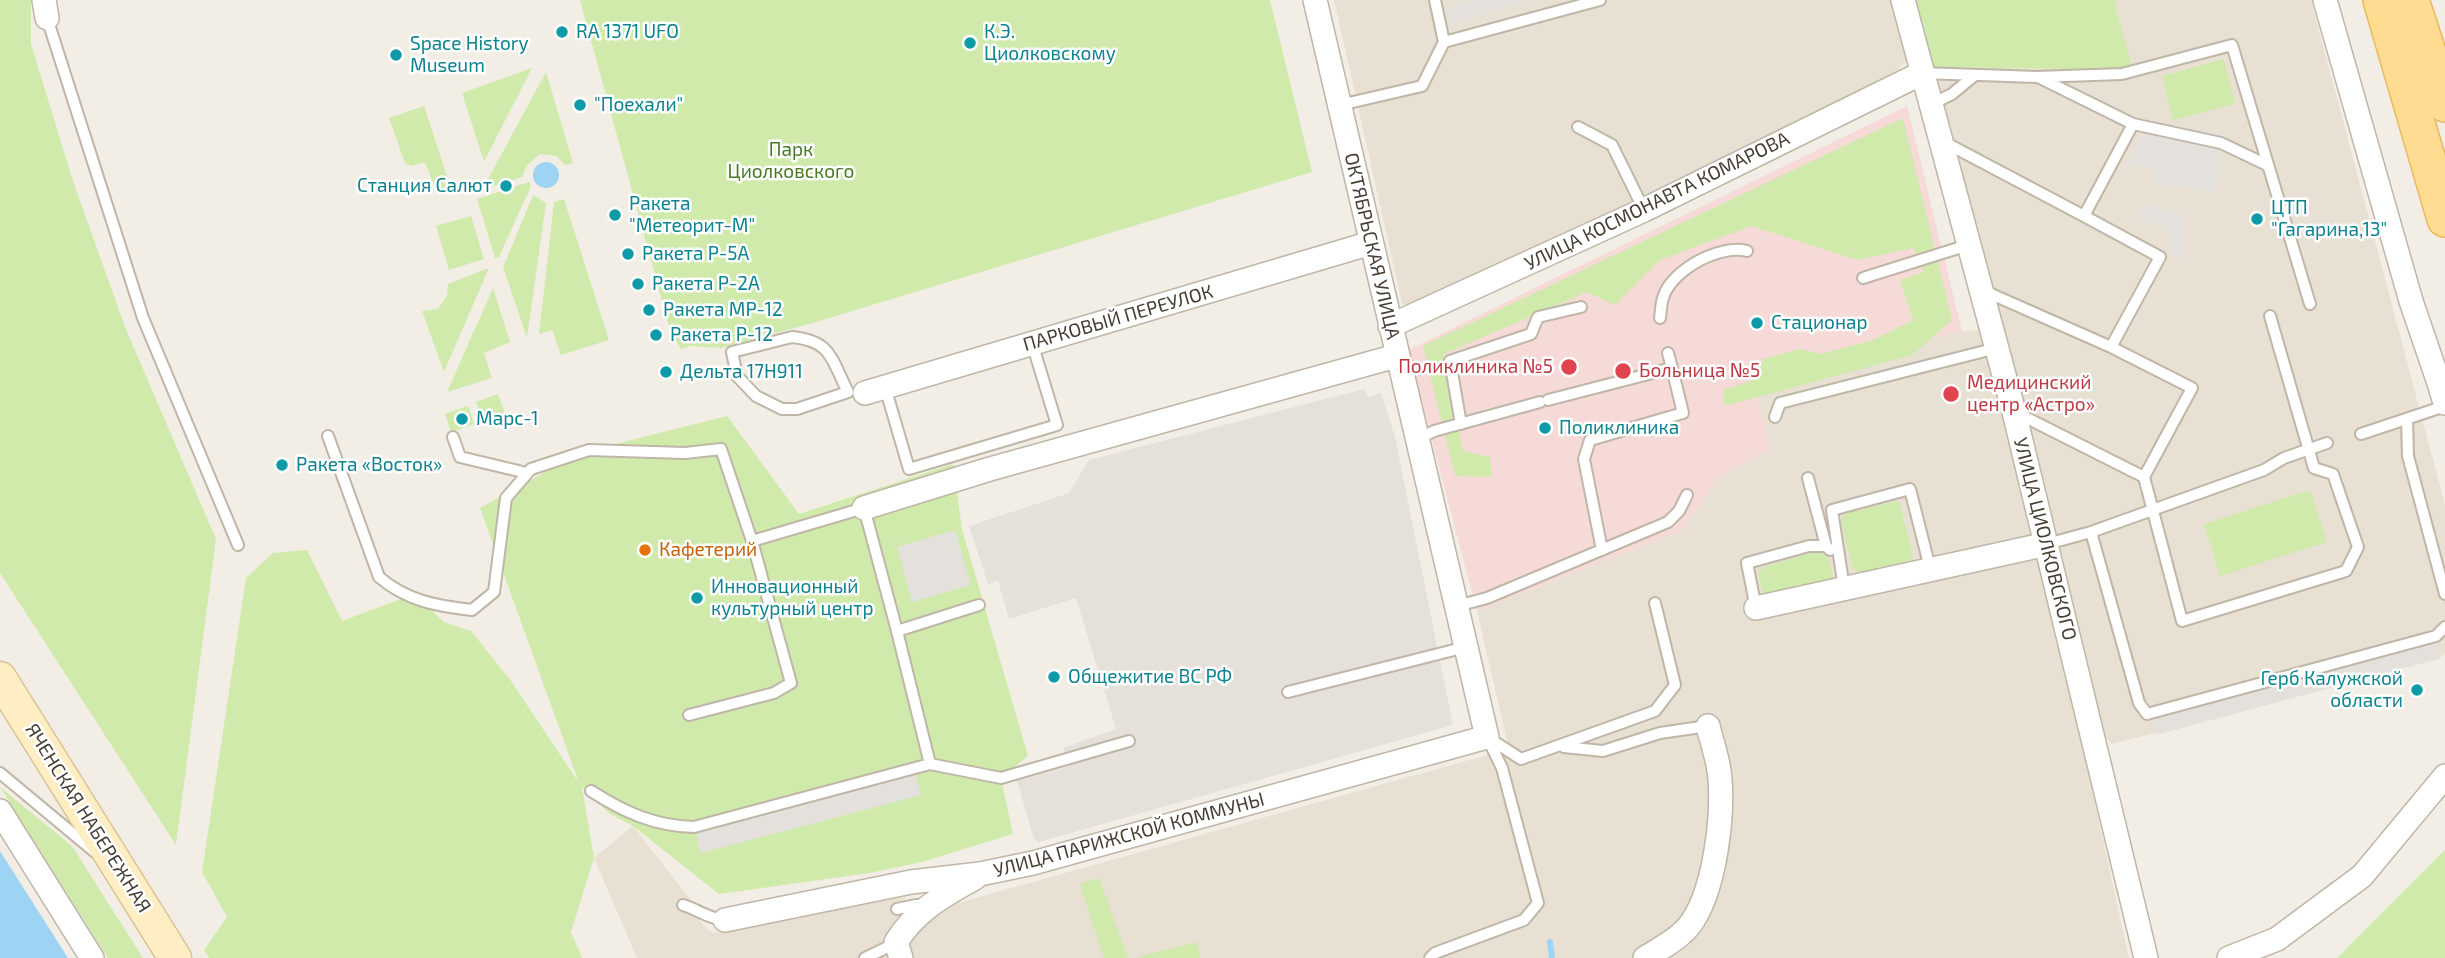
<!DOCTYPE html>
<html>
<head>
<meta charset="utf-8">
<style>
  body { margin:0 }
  canvas { display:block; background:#f3eee5 }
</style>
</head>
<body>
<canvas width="2445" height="958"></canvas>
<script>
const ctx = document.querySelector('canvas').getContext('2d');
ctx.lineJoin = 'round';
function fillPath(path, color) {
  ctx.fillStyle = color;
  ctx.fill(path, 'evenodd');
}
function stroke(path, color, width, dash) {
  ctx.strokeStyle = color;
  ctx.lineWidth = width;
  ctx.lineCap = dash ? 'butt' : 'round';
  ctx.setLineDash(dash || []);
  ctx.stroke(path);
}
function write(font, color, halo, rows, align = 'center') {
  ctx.font = font + ' "Exo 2",sans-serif';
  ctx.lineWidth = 5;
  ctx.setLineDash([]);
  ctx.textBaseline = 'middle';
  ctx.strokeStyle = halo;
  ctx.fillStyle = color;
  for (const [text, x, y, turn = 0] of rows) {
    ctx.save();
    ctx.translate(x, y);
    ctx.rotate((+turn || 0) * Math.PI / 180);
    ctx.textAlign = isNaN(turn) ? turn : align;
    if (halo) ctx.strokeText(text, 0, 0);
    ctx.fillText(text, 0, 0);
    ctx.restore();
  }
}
fillPath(new Path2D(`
  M1334,0H1894L1909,59L1888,79L1414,309L1402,303Z
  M2118,0H2311L2445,505V653L2438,659L2112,744L2101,733L1927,67L2132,70L2113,1Z
  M1982,330L2042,563L2129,958H908L909,927L926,912L1487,755L1507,741L1477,611L1683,530L1717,478L1770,449L1756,392L1962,331Z
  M633,826L693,903L701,923L713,933L906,897L891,958H637L594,858Z`), '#e7e0d3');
fillPath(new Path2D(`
  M1364,389L1368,397L1381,393L1395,437L1453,725L1039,842L1034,839L1017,781L1067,767L1063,748L1116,729L1076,598L1009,619L998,581L988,584L969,526L1069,493L1089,460Z`), '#e5e0da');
fillPath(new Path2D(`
  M1907,106L1962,331L1928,341L1929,344L1756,392L1770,449L1717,478L1683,530L1477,611L1408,350Z`), '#f5dad7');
fillPath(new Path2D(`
  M0,0H31V44L73,181L125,327L216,539L176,845L0,573Z
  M580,0H1270L1312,172L816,322L721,348L691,346L681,349L670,330Z
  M1910,0H2118L2114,2L2133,70L1927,67Z
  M2224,59L2235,104L2173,120L2162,76Z
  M532,68L484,162L462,93Z
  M546,72L573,163L565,165L556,156L540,154L527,165L522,177L482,190Z
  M424,106L450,185L436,191L425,162L411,166L405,163L389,118Z
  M1903,118L1952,320L1912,355L1725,406L1723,390L1757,379L1763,359L1801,349L1821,354L1873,340L1913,320L1900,280L1924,272L1914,248L1857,260L1751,226L1660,260L1615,305L1587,292L1444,354L1463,451L1490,457L1492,477L1455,476L1423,346Z
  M529,182L531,186L499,257L495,258L477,199Z
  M533,195L546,203L527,338L503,267Z
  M564,199L609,340L561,355L552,330L539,334L554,202Z
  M471,216L484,259L449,270L436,226Z
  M489,268L444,372L422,311L438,309L447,296L448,284Z
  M493,288L510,342L484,353L492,378L447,392Z
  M498,394L505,414L483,422L476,402Z
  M468,406L474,424L451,432L445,414Z
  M727,416L799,514L953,464L962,529L1028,756L1001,778L1013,834L922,862L870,873L719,894L633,826L610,814L582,787L594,858L571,932L582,958H209L204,950L227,917L202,872L246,578L273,553L307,550L342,621L414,594L444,622L471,631L511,681L579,783L480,508L580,453Z
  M2310,490L2327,542L2220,576L2204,524Z
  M1896,501L1900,504L1913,556L1909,561L1860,573L1853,569L1841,521L1844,514Z
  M1821,550L1826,553L1835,582L1765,598L1758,574L1764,567Z
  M0,787L72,846L143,958H108Z
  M2445,850V958H2337Z
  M1099,878L1128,958H1104L1080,884Z
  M1197,942L1200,958H1134Z`), '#d0eaab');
fillPath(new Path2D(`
  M1473,0H1524L1525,2L1450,25L1445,9Z
  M2149,121L2223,133L2216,192L2152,184V168L2126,164Z
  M2144,204L2185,214V263L2170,256L2169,230L2134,219Z
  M955,530L971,585L912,602L897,547Z
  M2436,636L2438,659L2156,735L2147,714Z
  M914,768L921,795L701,853L694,827Z`), '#e4e1dd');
fillPath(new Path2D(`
  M533 175a13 13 0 1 1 26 0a13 13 0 1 1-26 0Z
  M0,851L68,958H0Z`), '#9ed4f3');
stroke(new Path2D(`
  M1550,942L1552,958`), '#9ed4f3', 6);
const lane = new Path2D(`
  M1435,0L1444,42
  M47,18L143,318L238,545
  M1922,73L2037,77L2122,74L2232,45L2310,304
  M1340,105L1422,86L1444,42L1600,0
  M1930,105L1952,94L1975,75
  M2133,124L2221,143L2267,165
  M1578,127L1612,145L1644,210
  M1944,142L2084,216L2133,124L2040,78
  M1863,278L1968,245
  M1982,290L2111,347L2160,257L2084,216
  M1660,318C1661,311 1661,302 1664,295C1674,269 1720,244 1747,251
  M792,337C832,341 831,359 848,392L797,409H782L756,396L737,376L732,352Z
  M885,387L909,469L1057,425L1032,343
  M1548,400L1672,368L1668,353
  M2017,413L2144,477L2192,388L2111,347
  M1775,417L1780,403L1997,348
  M2407,419L2408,456L2445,594
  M1461,424L1450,361L1531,334L1538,317L1581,307
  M2361,434L2445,406
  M328,436L379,577C407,601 437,606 472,610L494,592L506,498L531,469L589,450L685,453L721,449L752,541L791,683L774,693L689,715
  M453,437L460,457L527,473
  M1418,439L1434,431L1540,402
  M2144,477L2182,621L2346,571L2358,547L2333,474L2314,468L2270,316
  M1808,478L1826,546L1830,550
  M2091,532L2139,703L2147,714L2436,636L2445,627
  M752,541L864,508L897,631L979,605
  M2047,544L2091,532L2264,470L2284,458L2327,443
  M1602,550L1584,459L1590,440L1683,413L1672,368
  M1844,588L1832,510L1910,489L1930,568
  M1457,606L1487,598L1668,522L1679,511L1687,495
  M1756,608L1747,563L1809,546H1826
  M897,631L930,764L1001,778L1129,741
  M1288,692L1466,647
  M1487,737L1521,759L1655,711L1675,685L1655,603
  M1564,747L1603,751L1660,733L1708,726
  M0,773L95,852
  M591,791C624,812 654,826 694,827L930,764
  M683,905C699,910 709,919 725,920
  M897,909L916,905L925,907
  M865,958L896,943
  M1430,958L1435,953L1524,920L1538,903L1502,768L1487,737`);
const street = new Path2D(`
  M44,0L47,18
  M1903,0L2014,412L2146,958
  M2325,0L2411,301L2438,380
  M1390,326L1644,210L1922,73
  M2445,378L2438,380L2445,403
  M865,393L1371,243
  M864,508L990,469L1396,356
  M1756,608L2047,544
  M0,811L92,958
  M725,920L911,882L980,874L1033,863L1487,737L1315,0
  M901,958L896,942C916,910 943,896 975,878
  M1645,958C1661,948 1681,938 1692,922C1715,888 1723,818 1720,779C1719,761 1712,743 1708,726
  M2229,958L2277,939L2362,876L2445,776`);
const secondary = new Path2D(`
  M0,678L175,958`);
const primary = new Path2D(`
  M2381,0L2445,219
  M2411,0L2445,104`);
stroke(lane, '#bfb6a7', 14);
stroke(street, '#bfb6a7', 26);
stroke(secondary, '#d9c394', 35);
stroke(primary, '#e9b95d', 38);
stroke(lane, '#fff', 10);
stroke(street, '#fff', 23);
stroke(secondary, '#ffeec3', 32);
stroke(primary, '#ffdc92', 35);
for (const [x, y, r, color] of [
  [562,32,7,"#0f9aa8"],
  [970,43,7,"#0f9aa8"],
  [396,55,7,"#0f9aa8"],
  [580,105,7,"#0f9aa8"],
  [506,186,7,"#0f9aa8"],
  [615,215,7,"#0f9aa8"],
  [2257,219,7,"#0f9aa8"],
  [628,254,7,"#0f9aa8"],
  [638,284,7,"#0f9aa8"],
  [649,310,7,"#0f9aa8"],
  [1757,323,7,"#0f9aa8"],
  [656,335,7,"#0f9aa8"],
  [1569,367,9,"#e0444e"],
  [1623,371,9,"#e0444e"],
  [666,372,7,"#0f9aa8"],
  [1951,394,9,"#e0444e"],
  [462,419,7,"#0f9aa8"],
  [1545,428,7,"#0f9aa8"],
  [282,465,7,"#0f9aa8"],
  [645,550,7,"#e8710a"],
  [697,598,7,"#0f9aa8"],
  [1054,677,7,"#0f9aa8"],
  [2417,690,7,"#0f9aa8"]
]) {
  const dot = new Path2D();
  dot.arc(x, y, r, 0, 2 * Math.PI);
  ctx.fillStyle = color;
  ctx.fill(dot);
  stroke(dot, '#fff', 2.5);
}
write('19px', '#0d838f', '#fff', [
  ["RA 1371 UFO",576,32],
  ["К.Э.",984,32],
  ["Циолковскому",984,54],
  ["Space History",410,44],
  ["Museum",410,66],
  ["\"Поехали\"",594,105],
  ["Станция Салют",492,186,"right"],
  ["Ракета",629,204],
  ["\"Метеорит-М\"",629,226],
  ["ЦТП",2271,208],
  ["\"Гагарина,13\"",2271,230],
  ["Ракета Р-5А",642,254],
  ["Ракета Р-2А",652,284],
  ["Ракета МР-12",663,310],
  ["Стационар",1771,323],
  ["Ракета Р-12",670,335],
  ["Дельта 17Н911",680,372],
  ["Марс-1",476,419],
  ["Поликлиника",1559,428],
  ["Ракета «Восток»",296,465],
  ["Инновационный",711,587],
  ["культурный центр",711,609],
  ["Общежитие ВС РФ",1068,677],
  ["Герб Калужской",2403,679,"right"],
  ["области",2403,701,"right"]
], 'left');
write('19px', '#487a25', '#fff', [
  ["Парк",791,150],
  ["Циолковского",791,172]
]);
write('19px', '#463e34', '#fff', [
  ["УЛИЦА КОСМОНАВТА КОМАРОВА",1657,201,-26],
  ["ОКТЯБРЬСКАЯ УЛИЦА",1372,246,77],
  ["ПАРКОВЫЙ ПЕРЕУЛОК",1118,318,-16],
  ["УЛИЦА ЦИОЛКОВСКОГО",2045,539,76],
  ["ЯЧЕНСКАЯ НАБЕРЕЖНАЯ",88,818,58],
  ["УЛИЦА ПАРИЖСКОЙ КОММУНЫ",1129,835,-15]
]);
write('19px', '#be3a42', '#fff', [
  ["Поликлиника №5",1553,367,"right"],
  ["Больница №5",1639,371],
  ["Медицинский",1967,383],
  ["центр «Астро»",1967,405]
], 'left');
write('19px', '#c56008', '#fff', [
  ["Кафетерий",659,550]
], 'left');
</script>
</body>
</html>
